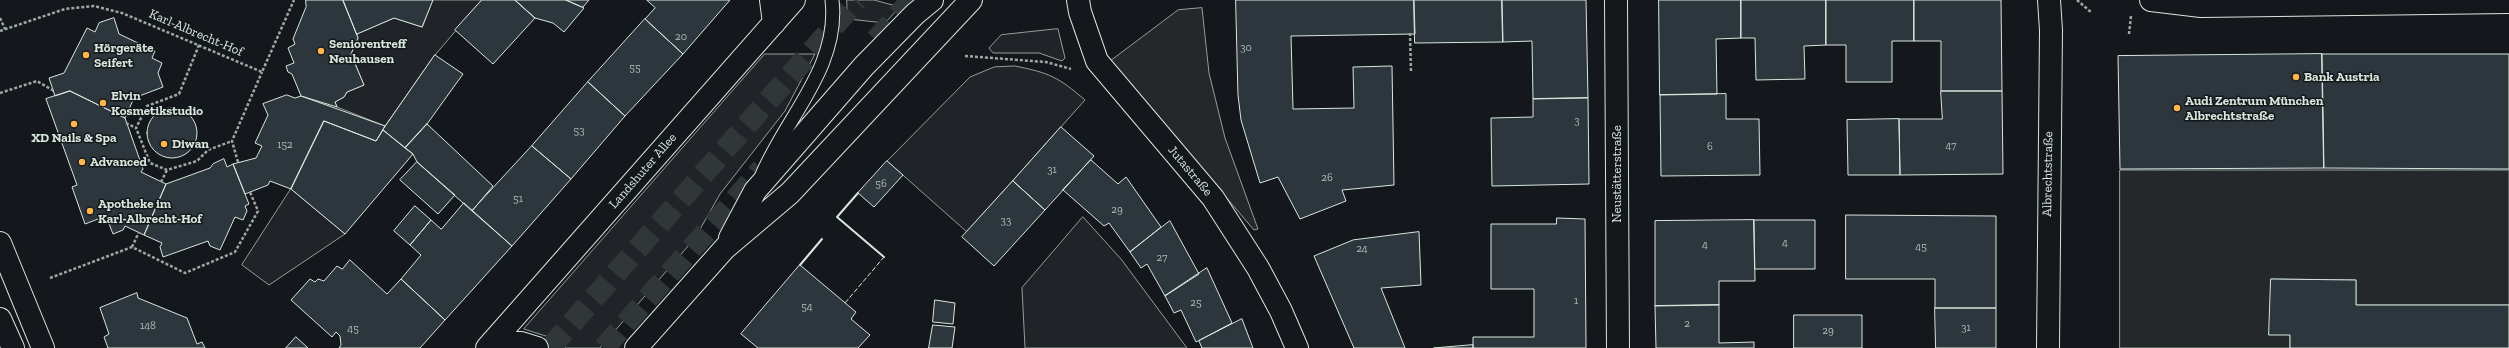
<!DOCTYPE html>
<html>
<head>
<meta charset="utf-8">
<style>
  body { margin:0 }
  canvas { display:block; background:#14181c }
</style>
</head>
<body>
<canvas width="2509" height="348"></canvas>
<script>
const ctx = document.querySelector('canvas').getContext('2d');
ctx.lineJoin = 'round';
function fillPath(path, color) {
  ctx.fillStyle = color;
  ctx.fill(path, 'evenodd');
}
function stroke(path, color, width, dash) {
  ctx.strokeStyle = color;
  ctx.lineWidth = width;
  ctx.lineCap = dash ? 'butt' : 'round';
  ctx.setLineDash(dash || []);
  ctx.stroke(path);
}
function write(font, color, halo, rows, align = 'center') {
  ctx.font = font + ' "Zilla Slab",serif';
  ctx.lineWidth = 3;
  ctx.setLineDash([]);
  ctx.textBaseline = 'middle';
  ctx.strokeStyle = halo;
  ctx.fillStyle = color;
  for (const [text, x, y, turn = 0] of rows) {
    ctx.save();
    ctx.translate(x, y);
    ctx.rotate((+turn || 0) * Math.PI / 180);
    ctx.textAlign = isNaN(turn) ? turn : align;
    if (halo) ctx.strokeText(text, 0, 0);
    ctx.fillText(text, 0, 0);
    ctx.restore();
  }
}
const green = new Path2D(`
  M433,0H482L435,55L385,126L337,107L335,102L344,97L347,92L364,85L351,54L358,38L357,34L394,18L422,27Z
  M847,0H874L896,6L897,10L885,23L848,19Z
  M1058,29L1065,58L1062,61L1039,53H993L989,48L1001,35Z
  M765,54H815L785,111L720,194L695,238L600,348H566L552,338L524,329Z
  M1015,66C1050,73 1058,77 1085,100L967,232L887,161L970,77L994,67Z
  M291,189L345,234L269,285L242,265Z
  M1083,217L1121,259L1187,348H1025L1022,288Z`);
fillPath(green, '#202428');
stroke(green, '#939e99', 1);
const parking = new Path2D(`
  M1202,8L1209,73L1225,138L1258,229L1254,230L1110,61L1178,10Z
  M2120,170H2509V305H2356V280L2271,279L2290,335V348H2120Z`);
fillPath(parking, '#24282b');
stroke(parking, '#939e99', 1);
const building = new Path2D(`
  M306,0H343L358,38L351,54L364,85L347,92L344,97L335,102L337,107L301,96L292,74L288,72L286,66L294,63L288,48L295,44L293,39L306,7Z
  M343,0H433L422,27L394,18L357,34Z
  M482,0H515L535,18L493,64L455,30Z
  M515,0H566L584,8L564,32L553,23L535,18Z
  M566,0H589L583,7Z
  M647,0H730L683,54L645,19L655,8Z
  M1236,0H1414L1415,34L1291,36L1293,109L1354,108L1353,67L1392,66L1394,185L1342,190L1346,201L1300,219L1278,177L1260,183L1241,120L1238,95Z
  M1414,0H1502L1503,42L1415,43Z
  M1502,0H1586L1588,98L1533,99L1532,41L1503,42Z
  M1659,0H1741V38L1716,39L1717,94L1660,95Z
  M1741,0H1826V45L1804,46L1805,79L1756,80L1755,38H1741Z
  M1826,0H1914V41H1892V82H1846V45H1826Z
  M1914,0H2001L2002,91H1941V41H1914Z
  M114,18L119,34L155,51L152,58L162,63L158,73L163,87L134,98L125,118L70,91L55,96L49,78L64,73L87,28L95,32L99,23Z
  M645,19L683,54L625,116L588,82Z
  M2322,54L2324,168L2120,169L2118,56Z
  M2322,54H2509V169L2324,168Z
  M435,55L463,74L427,124L405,148L383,130Z
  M588,82L625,116L571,179L532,146Z
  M70,91L125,118L143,169L141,172L166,184L144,235L125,226L123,230L113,234L106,216L85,224L72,187L77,185L46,99Z
  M1941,91H2002L2003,174L1900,175L1899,119H1942Z
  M1726,94V119H1759L1760,175L1661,176L1660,95Z
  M287,95L295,98L301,96L385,126L376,141L324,121L291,189L270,181L268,185L245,194L233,164L256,158L262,146L255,143L268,115L263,104Z
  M1588,98L1589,184L1492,186L1491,118L1533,117V99Z
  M147 133a25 25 0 1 1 50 0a25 25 0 1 1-50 0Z
  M1899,119L1900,175H1848L1847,120Z
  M324,121L376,141L383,130L413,154L345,234L291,189Z
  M427,124L493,186L472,211L417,162L413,154L405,148Z
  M1061,127L1094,156L1045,210L1013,181Z
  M532,146L571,179L512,246L472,211Z
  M224,159L227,167L233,164L249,204L245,206L247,211L243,220L235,217L220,250L210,246L208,241L163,257L160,247L162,243L144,235L166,184L210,168L213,164Z
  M1091,160L1118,184L1126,177L1161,227L1130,252L1109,223L1104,226L1063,190Z
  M887,161L903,175L874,207L858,193Z
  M417,162L455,195L438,214L400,180Z
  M1013,181L1045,210L994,266L962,237Z
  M464,203L512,246L445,320L401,279L421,255L410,245L431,220L441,229Z
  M415,206L431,220L410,245L394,231Z
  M1846,215L1996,216V308H1935V279H1846Z
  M1557,218L1585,219L1586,348H1473V337H1534V289H1491V224H1556Z
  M1754,220L1755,281H1719V305L1655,306V221Z
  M1754,220H1815V269H1755Z
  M1170,221L1199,274L1165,296L1147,264L1141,268L1130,252Z
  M1419,232L1421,285L1381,288L1405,348H1354L1314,256L1353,240Z
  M350,260L387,294L401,279L445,320L420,348H339L341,345L340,336L336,332L332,337L291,300L310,279L315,282L318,279L324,281L337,266L342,269Z
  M800,265L856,312L851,319L870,335L858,348H758L741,334Z
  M1207,268L1232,323L1196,342L1181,310L1174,313L1165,296Z
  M2271,279L2356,280V305H2509V348H2290V335H2269Z
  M137,293L138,298L187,318L197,344L202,342L205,348H108L104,337L109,334L100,308Z
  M935,300L955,303L953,324L933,322Z
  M1719,305V343L1754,342V348H1656L1655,306Z
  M1935,308H1996V348H1936Z
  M1794,315H1862V348H1794Z
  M1242,319L1253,348H1202L1199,341Z
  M933,325L955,327L952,348H929Z
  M296,337L308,348H286Z
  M1473,345V348H1434Z`);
fillPath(building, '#2c363c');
stroke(building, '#d8e6dc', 1);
stroke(new Path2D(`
  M876,40L912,0
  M550,348L857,0
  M604,348L762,169`), '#313739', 22, [22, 11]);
const lane = new Path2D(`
  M762,175C786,117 840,67 832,0`);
const street = new Path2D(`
  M771,0L774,23
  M1078,0L1080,12L1097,61L1213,198L1258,268L1281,311L1297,348
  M1616,0L1618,348
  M2048,348L2051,30L2049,0`);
const secondary = new Path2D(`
  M2151,0L2201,6L2509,2
  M730,238L755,191L864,66L915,14L932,0
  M0,243L43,348
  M0,319L13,348
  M492,342L521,343L537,348
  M487,348L794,0
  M636,348L725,248L790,193L971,0`);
stroke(lane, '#d8e6dc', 15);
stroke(street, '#d8e6dc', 24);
stroke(secondary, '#d8e6dc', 24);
stroke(new Path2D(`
  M2077,0L2092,13
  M0,18L5,29
  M0,31L65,9L94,6L122,13L262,72L294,0
  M1410,33L1411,72
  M2129,34L2131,16
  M199,45L179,94L147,106L136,128L150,163L167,170L197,161L208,150L232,141
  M965,56L1046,62L1071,69
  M0,93L37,81L54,91
  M126,123L136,128
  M238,162L232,141L262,72
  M161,182L167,170
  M132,247L139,232
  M50,278L132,247L185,273L235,252L258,211L250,192`), '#9da8a2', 2.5, [3, 2]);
stroke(lane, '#14181c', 13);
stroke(street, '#14181c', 22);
stroke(secondary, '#14181c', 22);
stroke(new Path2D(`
  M845,303L884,257`), '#d8e6dc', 1, [5, 2]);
stroke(new Path2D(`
  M858,193L837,217L884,257
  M800,265L822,239`), '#d8e6dc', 2);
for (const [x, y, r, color] of [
  [321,51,4,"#ffb74d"],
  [86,55,4,"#ffb74d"],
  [2296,77,4,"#ffb74d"],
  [103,103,4,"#ffb74d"],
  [2177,108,4,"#ffb74d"],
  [74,124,4,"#ffb74d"],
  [164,144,4,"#ffb74d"],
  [82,162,4,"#ffb74d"],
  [90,211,4,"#ffb74d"]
]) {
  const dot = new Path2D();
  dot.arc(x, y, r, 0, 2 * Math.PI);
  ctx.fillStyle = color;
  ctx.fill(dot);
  stroke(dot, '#14181c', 1.5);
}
write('11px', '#adbab4', null, [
  ["20",681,37],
  ["30",1246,48],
  ["55",635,68],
  ["3",1577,121],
  ["53",579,131],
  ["152",285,145],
  ["47",1951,146],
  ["6",1710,147],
  ["31",1052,170],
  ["26",1327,178],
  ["56",881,184],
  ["51",518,199],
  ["29",1117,210],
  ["33",1006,221],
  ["4",1785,243],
  ["4",1705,245],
  ["45",1921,247],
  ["24",1362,249],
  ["27",1162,258],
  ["1",1576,301],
  ["25",1196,303],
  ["54",807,307],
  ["2",1687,324],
  ["148",148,326],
  ["31",1966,328],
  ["45",353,329],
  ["29",1828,331]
]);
write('13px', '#d8e6dc', '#14181c', [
  ["Karl-Albrecht-Hof",196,33,23],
  ["Landshuter Allee",643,171,-49],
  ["Jutastraße",1190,171,50],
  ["Neustätterstraße",1617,174,-90],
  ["Albrechtstraße",2048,174,-89]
]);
write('bold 13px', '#d8e6dc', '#14181c', [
  ["Seniorentreff",329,44],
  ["Neuhausen",329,59],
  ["Hörgeräte",94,48],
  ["Seifert",94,63],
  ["Bank Austria",2304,77],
  ["Elvin",111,96],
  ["Kosmetikstudio",111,111],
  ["Audi Zentrum München",2185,101],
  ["Albrechtstraße",2185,116],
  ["XD Nails & Spa",74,138,"center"],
  ["Diwan",172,144],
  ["Advanced",90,162],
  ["Apotheke im",98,204],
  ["Karl-Albrecht-Hof",98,219]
], 'left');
</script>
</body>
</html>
